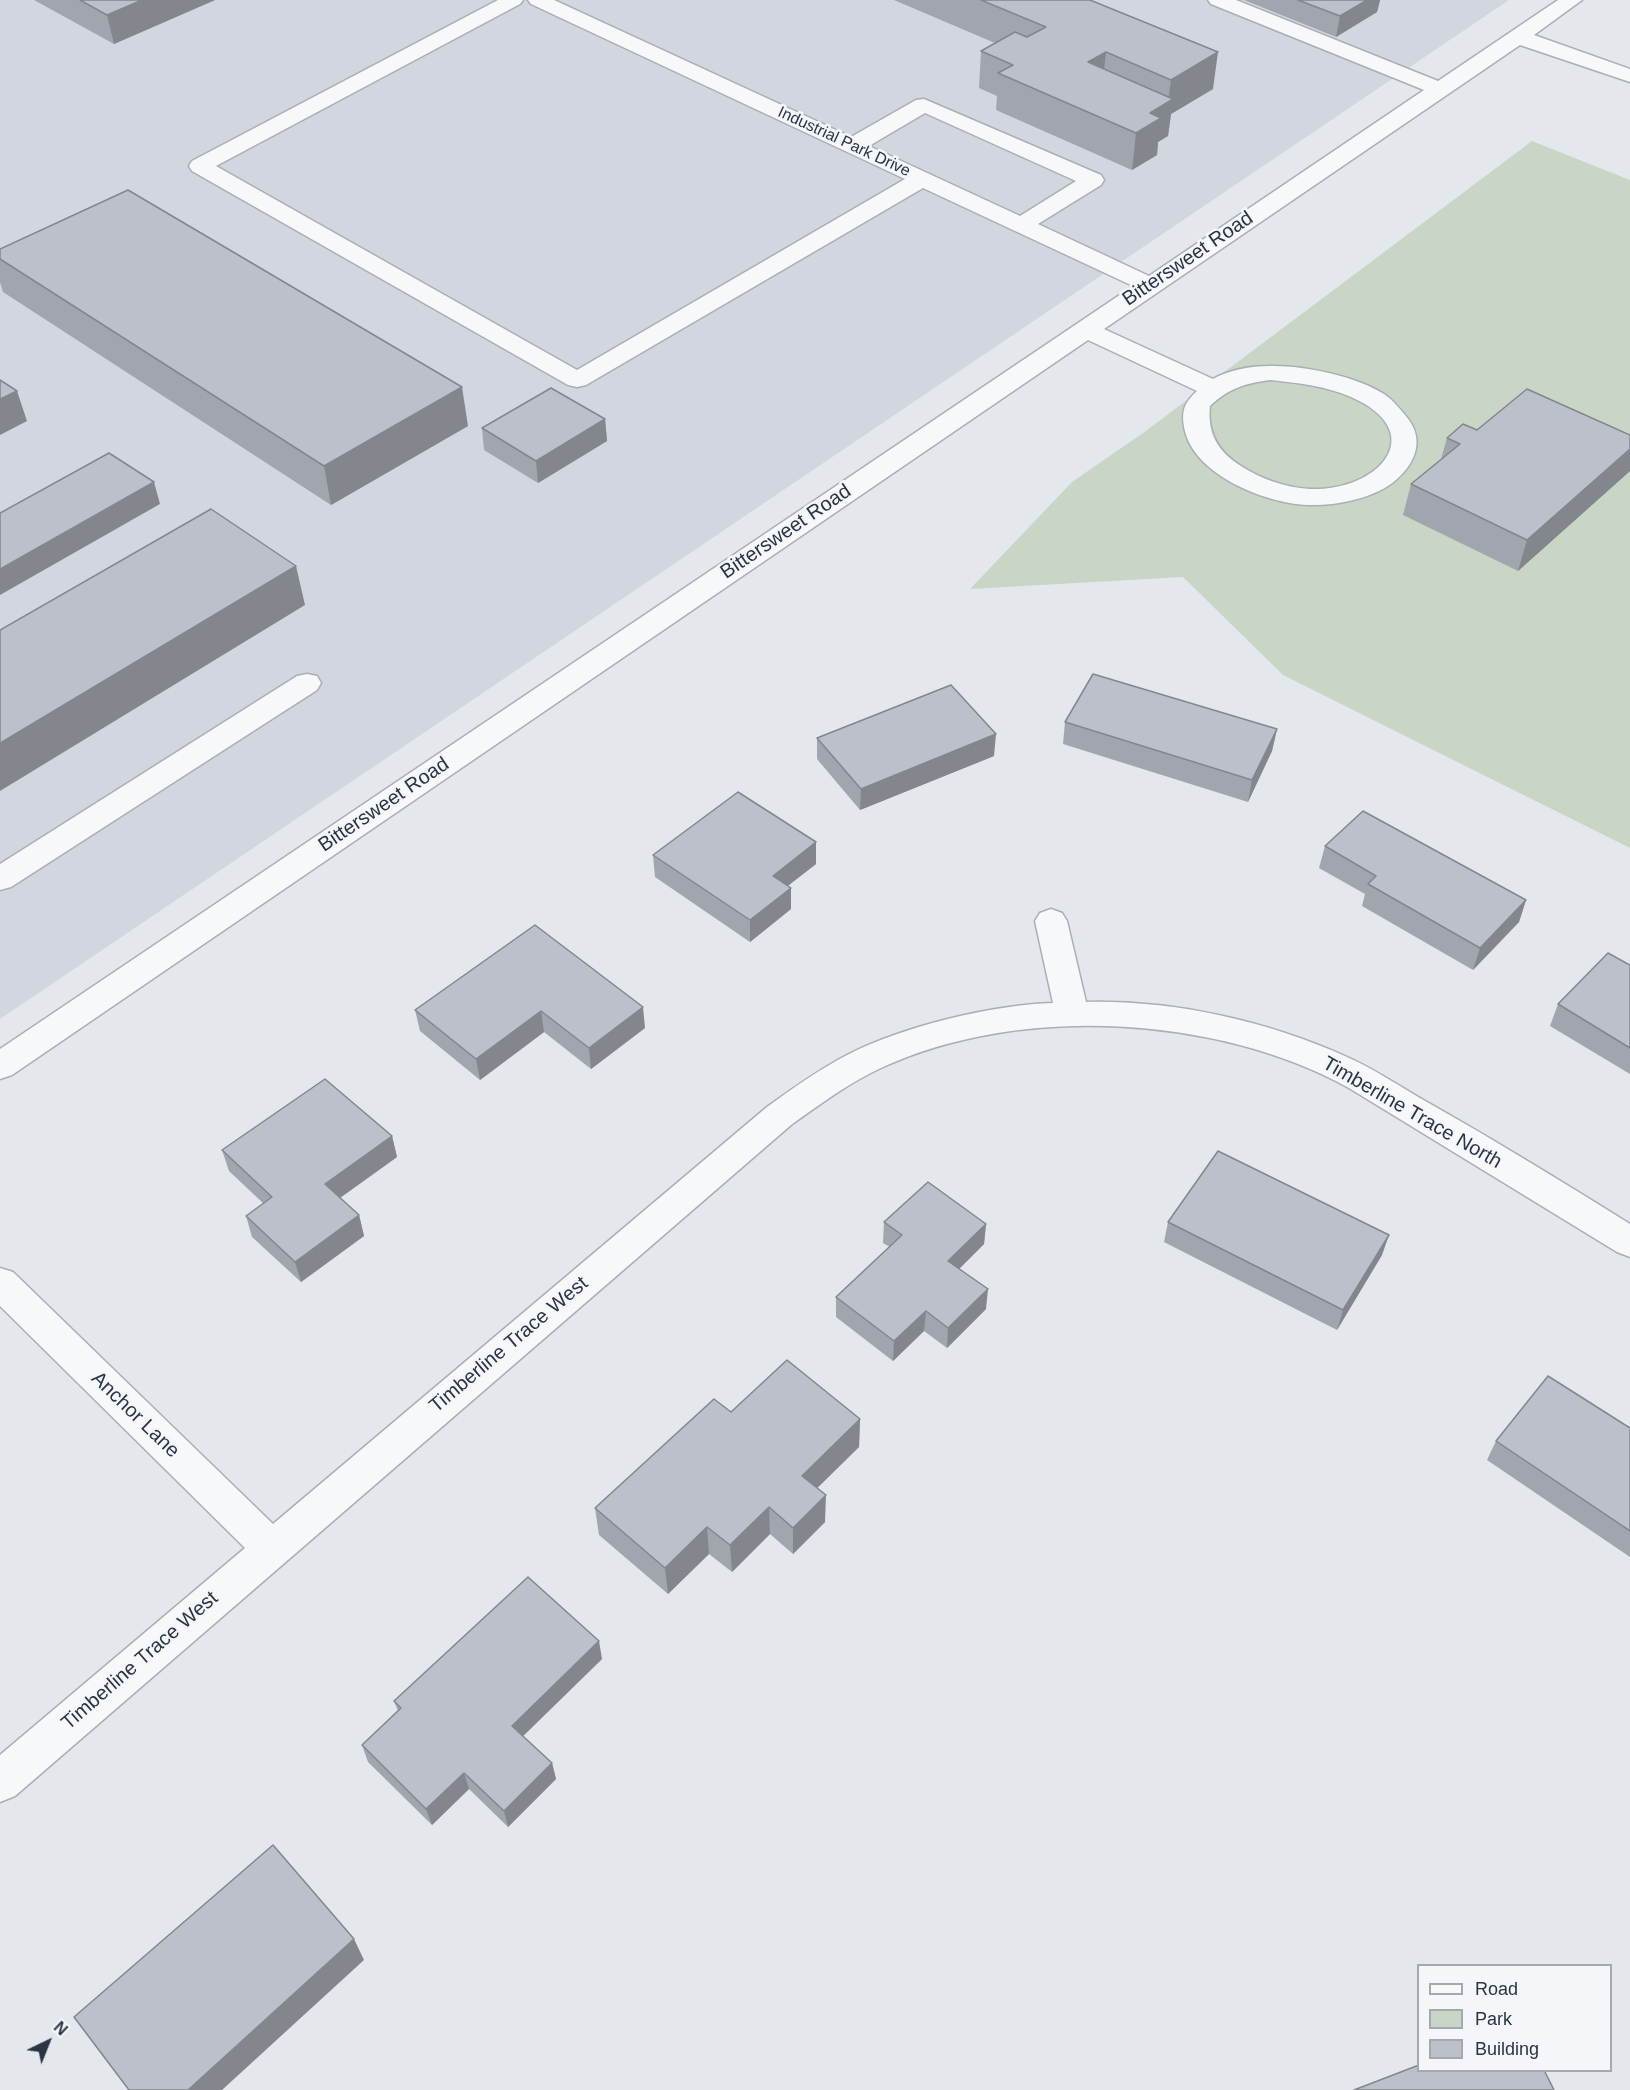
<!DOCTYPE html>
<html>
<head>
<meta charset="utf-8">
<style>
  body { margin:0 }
  #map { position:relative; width:1630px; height:2090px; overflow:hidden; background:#e4e7ec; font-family:Helvetica,sans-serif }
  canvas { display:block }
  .legend { position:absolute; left:1417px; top:1964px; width:195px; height:108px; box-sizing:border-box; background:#f4f6f9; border:2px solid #a4a8b1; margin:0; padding:8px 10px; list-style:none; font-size:18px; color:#2b3445 }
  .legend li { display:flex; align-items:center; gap:12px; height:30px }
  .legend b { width:30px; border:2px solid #a4a8b1 }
  .north { position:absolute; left:18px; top:2012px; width:60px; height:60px; -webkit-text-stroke:4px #f4f6f9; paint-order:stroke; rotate:43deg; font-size:16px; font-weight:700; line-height:24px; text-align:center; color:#2b3445 }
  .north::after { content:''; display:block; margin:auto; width:21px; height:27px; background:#2b3445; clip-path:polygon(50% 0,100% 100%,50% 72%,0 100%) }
</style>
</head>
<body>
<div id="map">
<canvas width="1630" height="2090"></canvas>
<ul class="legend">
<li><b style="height:8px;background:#f7f8fa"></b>Road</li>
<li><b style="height:16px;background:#c9d6c5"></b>Park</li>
<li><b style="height:16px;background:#bbc0ca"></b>Building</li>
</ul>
<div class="north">N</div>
</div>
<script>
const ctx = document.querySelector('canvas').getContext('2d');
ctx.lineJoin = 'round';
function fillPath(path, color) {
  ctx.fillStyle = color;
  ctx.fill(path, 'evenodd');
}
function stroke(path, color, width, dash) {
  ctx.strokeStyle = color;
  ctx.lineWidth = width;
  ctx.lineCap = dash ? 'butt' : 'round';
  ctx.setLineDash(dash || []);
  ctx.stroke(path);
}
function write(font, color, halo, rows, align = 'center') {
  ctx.font = font + ' Helvetica,sans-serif';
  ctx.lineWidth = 5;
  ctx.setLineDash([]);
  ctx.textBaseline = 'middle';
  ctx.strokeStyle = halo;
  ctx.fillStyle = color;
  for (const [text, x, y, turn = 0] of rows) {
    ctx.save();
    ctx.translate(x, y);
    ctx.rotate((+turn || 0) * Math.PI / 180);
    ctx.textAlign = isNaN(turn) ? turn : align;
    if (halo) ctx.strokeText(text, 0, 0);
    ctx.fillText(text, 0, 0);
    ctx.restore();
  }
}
fillPath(new Path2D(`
  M0,0H1509L0,1019Z`), '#d2d6de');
fillPath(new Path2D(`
  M1532,141L1630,180V848L1283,675L1183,577L970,589L1072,482L1143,433Z`), '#c9d6c5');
const minor = new Path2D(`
  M498,0H523L520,4L216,166L577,370L905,179L531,4L528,0H554L851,137L916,100L924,99L1101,175L1104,180L1101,185L1038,224L1149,276L1424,90L1211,4L1208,0H1236L1438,81L1558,0H1582L1534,35L1630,69V82L1520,45L1104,329L1213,379C1229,370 1250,366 1270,366C1302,365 1356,376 1384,394C1394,401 1401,410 1409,420C1424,441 1415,463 1397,479C1375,499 1335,506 1307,505C1264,503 1192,474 1184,427C1181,410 1185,402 1197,391L1088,340L12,1075L0,1079V1049L1133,286L923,188L586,385L577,387L568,385L192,171L189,166L192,161ZM925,113L1076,181L1020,216L869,146ZM1271,380C1298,383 1326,386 1351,397C1428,431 1383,487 1318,489C1293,490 1262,480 1241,466C1218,452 1207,433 1210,406C1229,388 1246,383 1271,380Z
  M307,674L317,676L321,683L317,690L11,887L0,890V864L297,676Z
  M1051,909L1062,913L1067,921L1086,1002C1174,1000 1267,1021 1347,1057C1375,1069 1400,1087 1427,1102C1496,1141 1563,1182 1630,1224V1257L1617,1252L1349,1088C1217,1015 1021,1004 883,1067C850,1082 820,1104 791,1125L15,1796L0,1802V1755L245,1548L0,1306V1268L13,1272L273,1524L767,1107C793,1088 820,1069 849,1054C905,1026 991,1005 1053,1003L1035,921L1040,913Z`);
stroke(minor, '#a9aeb7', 3);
fillPath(minor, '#f7f8fa');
fillPath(new Path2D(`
  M34,0H215L114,44Z
  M894,0H1090L1213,89L1171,114L1168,136L1158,142L1157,155L1132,170L996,110L997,96L979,88L981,51L995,43Z
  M1244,0H1380L1377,12L1336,37Z
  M0,249L468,426L331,505L3,292L0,282Z
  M605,419L607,441L538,483L484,450L482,428Z
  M1477,430L1630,435V471L1518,571L1403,515L1411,484L1441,459L1447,438Z
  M1065,722L1277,729L1272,751L1248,802L1063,744Z
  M817,738L994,756L860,810L817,759Z
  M1325,846L1526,900L1519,922L1473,970L1362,906L1365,894L1319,868Z
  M653,855L816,864L788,886L791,888V909L750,942L655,877Z
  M535,925L645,1028L591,1069L544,1032L480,1080L420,1031L415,1010Z
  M1630,965V1074L1550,1026L1558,1004Z
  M392,1136L397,1157L340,1198L359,1215L364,1236L301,1282L252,1237L246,1216L264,1204L229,1171L222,1150Z
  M884,1222L986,1224L984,1244L959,1269L986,1309L947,1348L924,1331L893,1361L836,1317V1297L890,1247L883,1243Z
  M1168,1222L1382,1255L1337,1330L1164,1242Z
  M731,1412L860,1419L859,1447L817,1488L825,1522L793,1554L770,1534L732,1572L709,1554L668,1594L599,1535L595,1508Z
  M1630,1428V1557L1487,1460L1496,1441Z
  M602,1659L523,1736L552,1763L556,1779L508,1827L469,1789L432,1825L368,1762L362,1745L398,1711L394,1701Z`), '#a1a5ae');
fillPath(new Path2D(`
  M142,0H215L114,44L107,15Z
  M1367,0H1380L1377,12L1336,37L1340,16Z
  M1106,52L1102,89L1088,62Z
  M1218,52L1213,89L1171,114L1168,136L1158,142L1157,155L1132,170L1136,133L1150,113L1168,102L1171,80Z
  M462,387L468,426L331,505L324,466Z
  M17,391L27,421L0,435V399Z
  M605,419L607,441L538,483L536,461Z
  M1630,449V471L1518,571L1527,540Z
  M154,482L160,504L0,595V569Z
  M296,566L305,605L0,791V743Z
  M1277,729L1272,751L1248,802L1252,780Z
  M996,734L994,756L860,810L861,789Z
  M816,842V864L773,897V876Z
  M791,888V909L750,942V920Z
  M1526,900L1519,922L1473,970L1480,948Z
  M643,1007L645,1028L591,1069L589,1048Z
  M541,1011L544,1032L480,1080L476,1059Z
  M392,1136L397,1157L330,1205L325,1184Z
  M359,1215L364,1236L301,1282L295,1262Z
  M986,1224L984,1244L947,1281L948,1261Z
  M1389,1235L1382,1255L1337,1330L1343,1310Z
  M988,1289L986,1309L947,1348L948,1328Z
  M926,1311L924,1331L893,1361L894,1341Z
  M860,1419L859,1447L802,1503V1476Z
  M826,1495L825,1522L793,1554V1528Z
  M769,1507L770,1534L732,1572L730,1545Z
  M707,1527L709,1554L668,1594L665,1568Z
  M599,1641L602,1659L516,1743L512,1726Z
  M552,1763L556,1779L508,1827L504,1811Z
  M464,1773L469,1789L432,1825L426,1809Z
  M354,1939L364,1960L222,2090H188Z`), '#83868d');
const building = new Path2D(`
  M80,0H142L107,15Z
  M981,0H1090L1218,52L1171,80L1106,52L1088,62L1173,99L1150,113L1161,118L1136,133L998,73L1013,65L981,51L1015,32L1027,37L1046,27Z
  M1298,0H1367L1340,16Z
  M128,190L462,387L324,466L0,259V249Z
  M0,380L17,391L0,399Z
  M551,388L605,419L536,461L482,428Z
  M1527,389L1630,435V449L1527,540L1411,484L1460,444L1447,438L1463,424L1477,430Z
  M109,453L154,482L0,569V513Z
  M211,509L296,566L0,743V630Z
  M1093,674L1277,729L1252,780L1065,722Z
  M951,685L996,734L861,789L817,738Z
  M738,792L816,842L773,876L791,888L750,920L653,855Z
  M1363,811L1526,900L1480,948L1368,884L1376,876L1325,846Z
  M535,925L643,1007L589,1048L541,1011L476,1059L415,1010Z
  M1608,953L1630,965V1048L1558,1004Z
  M325,1079L392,1136L325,1184L359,1215L295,1262L246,1216L272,1197L222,1150Z
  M1218,1151L1389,1235L1343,1310L1168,1222Z
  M928,1182L986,1224L948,1261L988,1289L948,1328L926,1311L894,1341L836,1297L902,1235L884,1222Z
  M787,1360L860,1419L802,1476L826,1495L793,1528L769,1507L730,1545L707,1527L665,1568L595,1508L714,1399L731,1412Z
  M1548,1376L1630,1428V1531L1496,1441Z
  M528,1577L599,1641L512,1726L552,1763L504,1811L464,1773L426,1809L362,1745L401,1708L394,1701Z
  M273,1845L354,1939L188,2090H129L74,2017Z
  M1419,2065V2070H1544L1554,2090H1354Z`);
fillPath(building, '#bbc0ca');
stroke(building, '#83868d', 1.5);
write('16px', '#2b3445', '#f4f6f9', [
  ["Industrial Park Drive",844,142,25]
]);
write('20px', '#2b3445', '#f4f6f9', [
  ["Bittersweet Road",1188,259,-34],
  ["Bittersweet Road",786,532,-34],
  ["Bittersweet Road",384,805,-34],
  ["Timberline Trace North",1412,1113,30],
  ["Timberline Trace West",509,1345,-40],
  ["Anchor Lane",135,1415,44],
  ["Timberline Trace West",140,1661,-41]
]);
</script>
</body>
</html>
